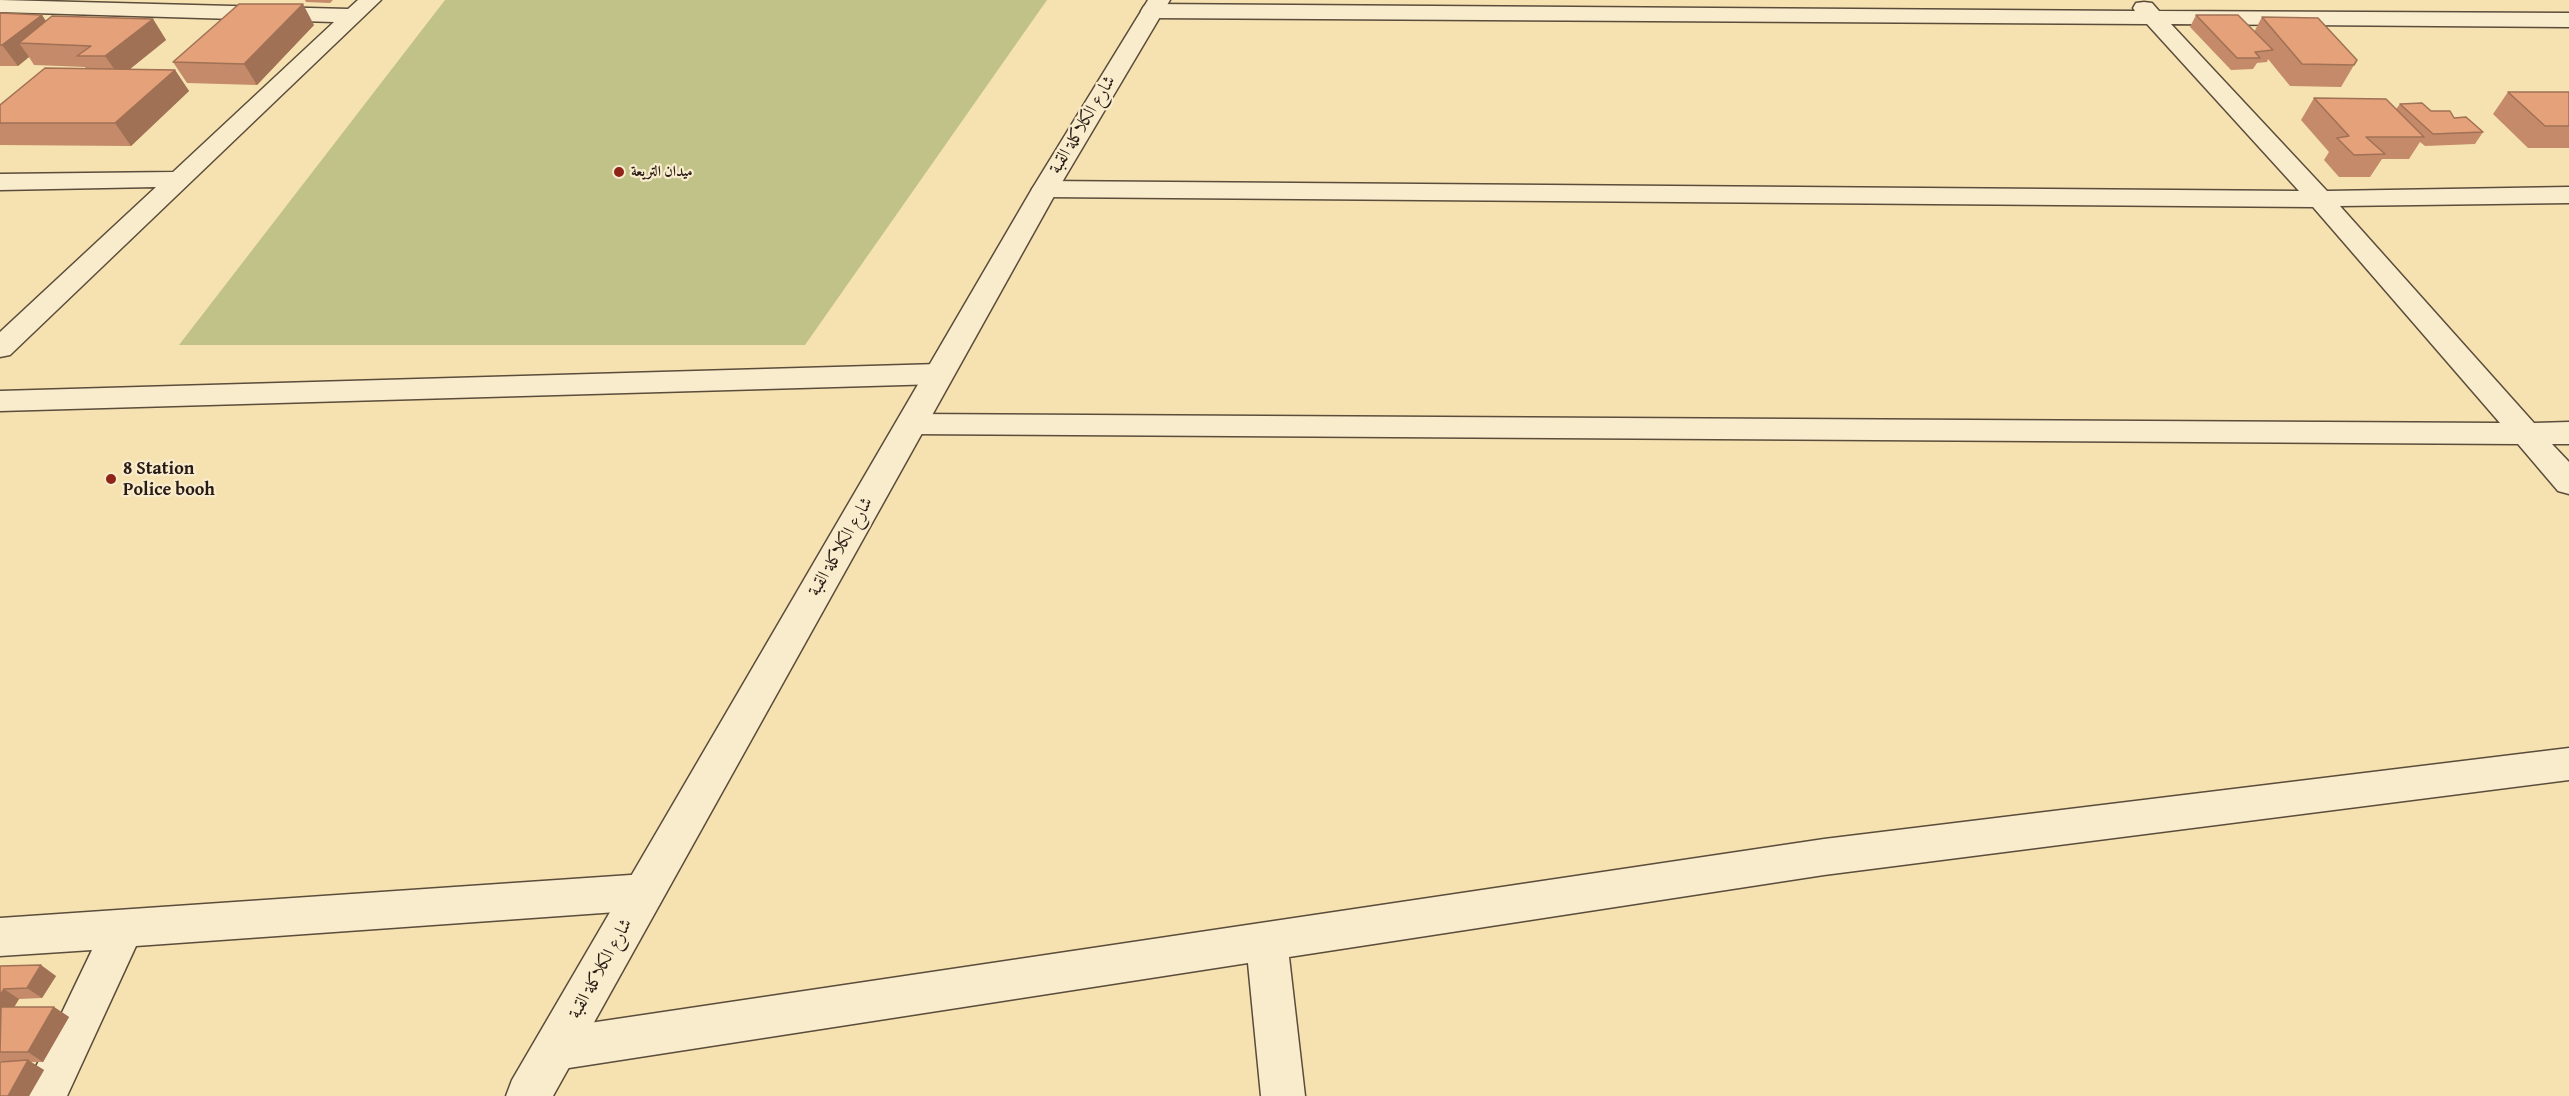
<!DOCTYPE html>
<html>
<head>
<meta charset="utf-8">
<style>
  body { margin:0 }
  canvas { display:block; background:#f5e2b0 }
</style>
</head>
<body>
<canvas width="2569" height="1096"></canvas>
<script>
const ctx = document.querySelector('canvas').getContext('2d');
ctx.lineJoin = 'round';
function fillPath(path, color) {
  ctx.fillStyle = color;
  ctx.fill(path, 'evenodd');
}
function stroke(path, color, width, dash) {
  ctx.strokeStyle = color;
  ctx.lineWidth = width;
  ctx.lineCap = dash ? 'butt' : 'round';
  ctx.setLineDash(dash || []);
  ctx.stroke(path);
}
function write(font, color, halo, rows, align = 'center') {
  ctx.font = font + ' "Gentium Book Plus",Amiri,serif';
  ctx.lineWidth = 4.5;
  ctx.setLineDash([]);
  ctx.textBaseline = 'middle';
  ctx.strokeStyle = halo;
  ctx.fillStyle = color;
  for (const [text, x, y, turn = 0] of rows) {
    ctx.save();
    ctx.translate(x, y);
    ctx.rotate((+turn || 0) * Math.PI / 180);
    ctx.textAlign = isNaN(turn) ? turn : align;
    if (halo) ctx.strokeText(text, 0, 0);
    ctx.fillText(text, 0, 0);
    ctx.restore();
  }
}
fillPath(new Path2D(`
  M445,0H1047L805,345H179Z`), '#c1c288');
const minor = new Path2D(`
  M0,0L348,9L358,0H381L10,355L0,357V332L156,187L0,190V174L173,172L334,22L0,12Z
  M2144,2L2152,3L2159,11L2569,13V27L2171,24L2327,191L2569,187V203L2340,206L2534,423L2569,422V444H2552L2569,462V494L2558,491L2518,444L911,434L900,431L896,424L900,417L911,414L2500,423L2313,207L1045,197L1036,194L1032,189L1036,184L1045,181L2299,191L2147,24L1152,18L1144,16L1141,11L1144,6L1152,4L2135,11L2133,8L2136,3Z
  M939,364L949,367L954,374L949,381L939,384L0,411V391Z
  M2569,748V780L1824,875L1289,957L1305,1096H1261L1248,963L556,1070L541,1064L534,1049L541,1034L556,1028L1824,839Z
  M645,874L659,879L665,892L659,905L645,910L136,946L67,1096H22L92,950L0,956V918Z`);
const tertiary = new Path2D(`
  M1148,0H1170L1058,189L553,1096H506L512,1080L1032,189Z`);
stroke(minor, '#5b4c3b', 3);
stroke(tertiary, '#5b4c3b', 3);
fillPath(minor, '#f8eccc');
fillPath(tertiary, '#f8eccc');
fillPath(new Path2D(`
  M305,0H333L330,3L306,2Z
  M0,13L46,21L153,19L166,40L130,69L175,70L189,91L131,146L0,145V123L86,69L85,67L34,65L29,57L18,66H0Z
  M2196,15L2254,32L2262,17L2357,60L2341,87L2290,86L2268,59L2267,62L2257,63L2253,69L2231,70L2190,27Z
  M314,25L257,85L187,83L173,62Z
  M2508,92H2569V148H2528L2493,114Z
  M2314,98L2396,109L2400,104L2454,118L2483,132L2475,144L2425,146L2420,142L2409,159H2382L2370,177H2339L2324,160L2329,152L2301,120Z
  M0,966L56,976L42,998L19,999L14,1007H54L69,1017L43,1062H30L44,1070L29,1096H0L9,1061H0Z`), '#c48a69');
fillPath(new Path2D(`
  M303,4L314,25L257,85L244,64Z
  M42,15L56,36L19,43L29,57L18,66L2,45Z
  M153,19L166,40L120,77L105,56Z
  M175,70L189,91L131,146L115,123Z
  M41,965L56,976L42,998L27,988Z
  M4,989L19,999L0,1031V995Z
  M54,1007L69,1017L43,1062L28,1052Z
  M28,1060L44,1070L29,1096H8Z`), '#a07155');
const building = new Path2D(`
  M239,4H303L244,64L173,62Z
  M0,13L42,15L2,45H0Z
  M2196,15H2238L2273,50L2255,52L2260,58H2237Z
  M52,16L153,19L105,56H77L91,46L19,43Z
  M2262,17L2318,18L2357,60L2354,65L2302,64Z
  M45,68L175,70L115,123H0V105Z
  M2508,92H2569V126H2545Z
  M2314,98L2386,99L2424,137H2366L2385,154L2354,155L2337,138L2349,136Z
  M2422,103L2431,111H2450L2454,118L2466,117L2483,132L2433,134L2400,104Z
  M41,965L27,988L4,989L0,995V966Z
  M1,1007H54L28,1052H0Z
  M28,1060L8,1096H0V1062Z`);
fillPath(building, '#e4a17a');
stroke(building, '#a07155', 1.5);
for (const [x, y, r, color] of [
  [619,172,6,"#8f2418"],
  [111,479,6,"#8f2418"]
]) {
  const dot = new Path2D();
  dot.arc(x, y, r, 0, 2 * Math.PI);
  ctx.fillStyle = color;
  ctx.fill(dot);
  stroke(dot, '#f8eccc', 2);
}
write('bold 15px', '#281a14', '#f8eccc', [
  ["ميدان التريعة",631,172]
], 'left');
write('18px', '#281a14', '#f8eccc', [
  ["شارع الكلاكلة القبة",1083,125,-59],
  ["شارع الكلاكلة القبة",841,547,-60],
  ["شارع الكلاكلة القبة",601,969,-61]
]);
write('bold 18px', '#281a14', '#f8eccc', [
  ["8 Station",123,469],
  ["Police booh",123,490]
], 'left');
</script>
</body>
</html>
